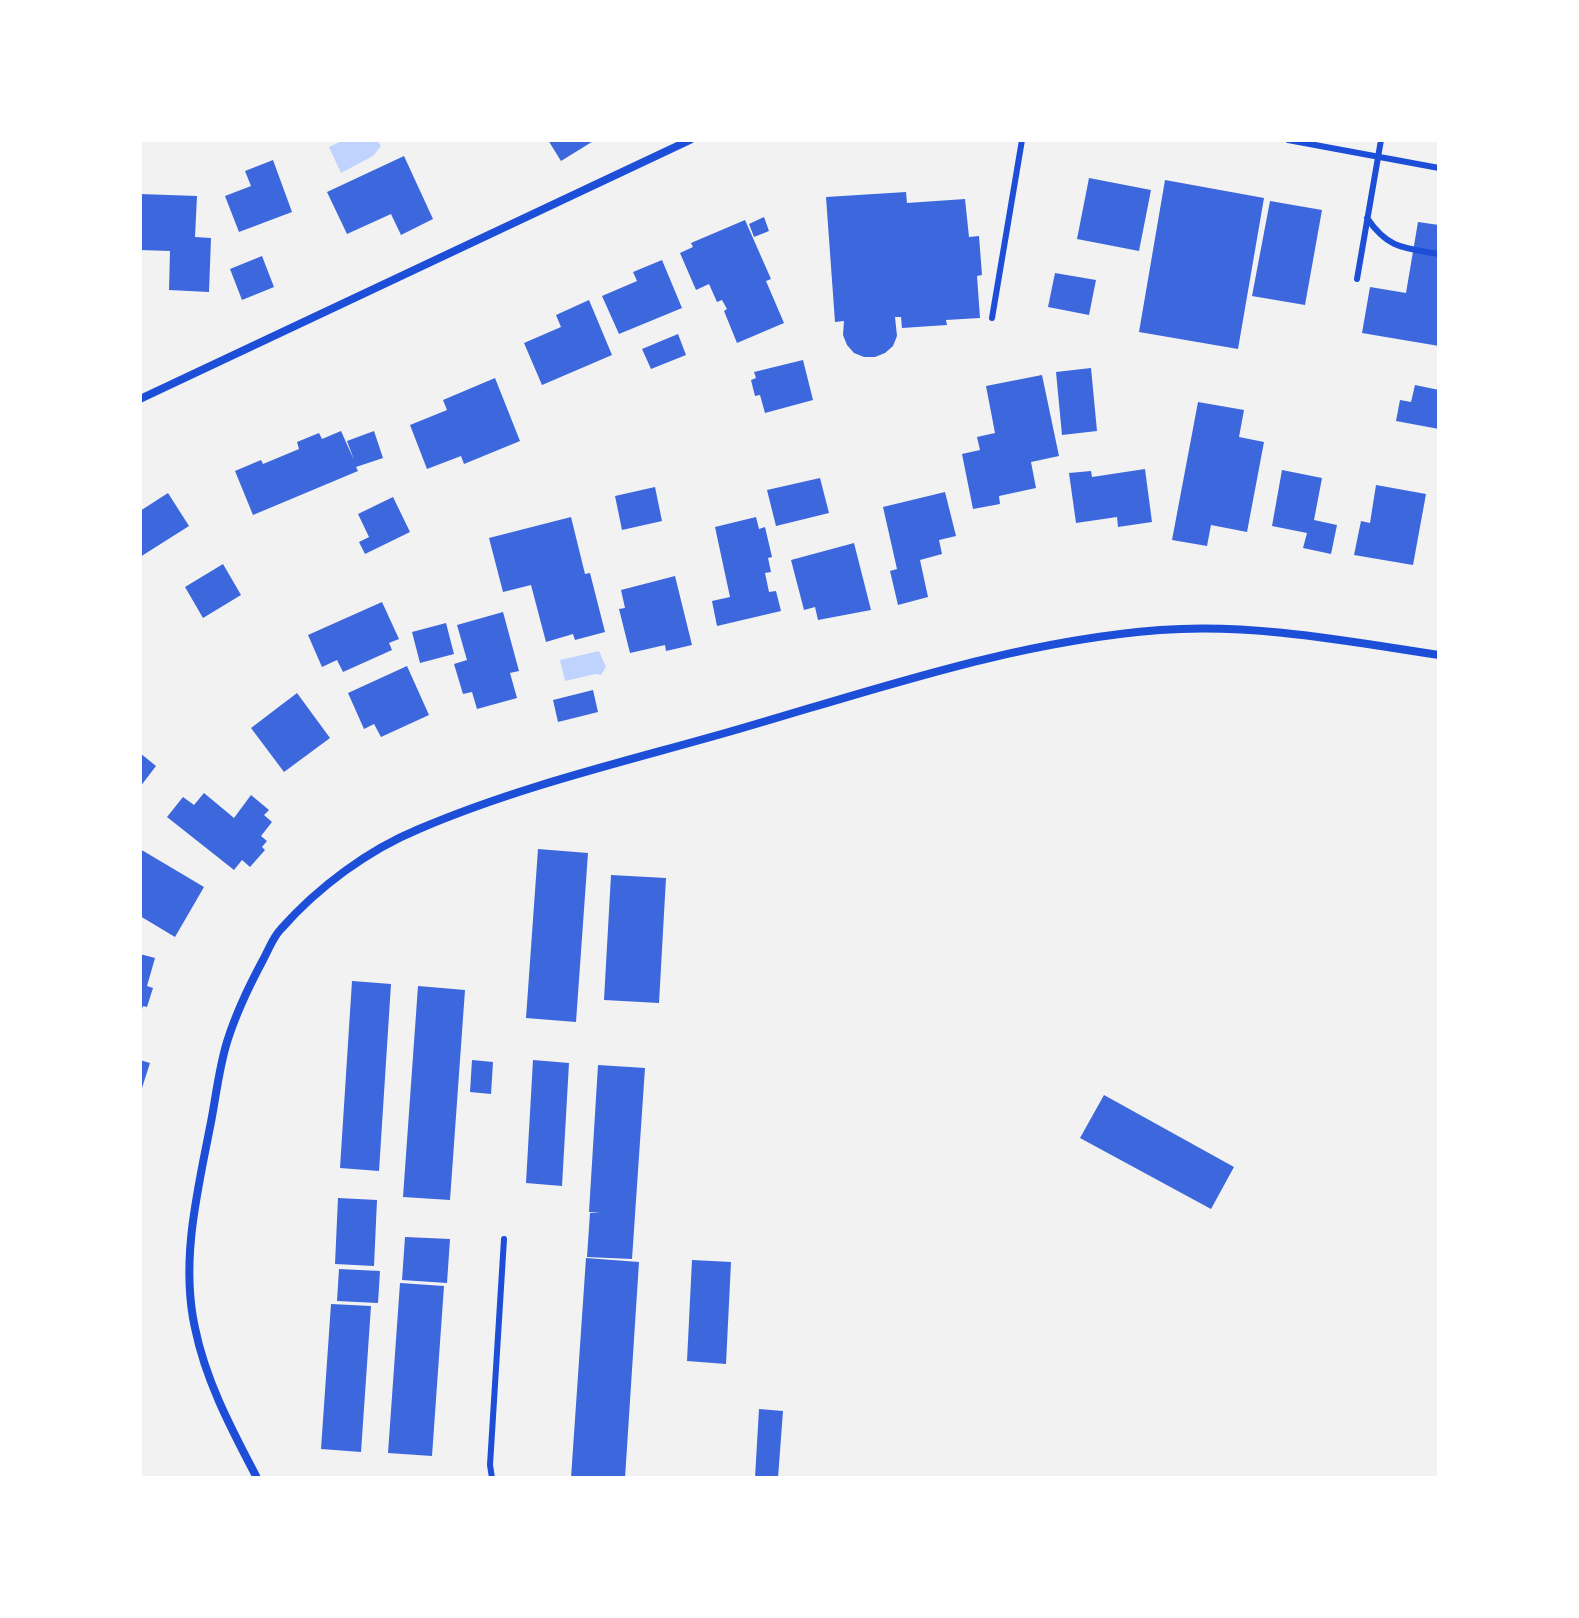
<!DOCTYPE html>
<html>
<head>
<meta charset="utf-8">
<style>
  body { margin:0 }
  #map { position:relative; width:1579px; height:1618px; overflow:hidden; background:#f2f2f2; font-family:Barlow,sans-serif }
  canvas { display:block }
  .frame { position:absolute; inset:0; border:142px solid #fff; pointer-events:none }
</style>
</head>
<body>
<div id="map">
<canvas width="1579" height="1618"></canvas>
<div class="frame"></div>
</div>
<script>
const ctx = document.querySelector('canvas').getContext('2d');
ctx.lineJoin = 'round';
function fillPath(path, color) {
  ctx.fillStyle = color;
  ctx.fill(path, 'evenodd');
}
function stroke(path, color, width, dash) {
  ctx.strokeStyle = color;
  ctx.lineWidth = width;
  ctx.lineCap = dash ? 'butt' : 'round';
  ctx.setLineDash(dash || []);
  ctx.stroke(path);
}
fillPath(new Path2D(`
  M344,140H377L381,146L373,156L341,173L329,147Z
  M599,651L606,667L601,675L595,674L565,681L560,660Z`), '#bfd3fe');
fillPath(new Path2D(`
  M548,140H595L561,161Z
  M404,156L433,219L401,235L391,214L347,234L327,192Z
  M273,160L292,212L239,232L225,196L251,186L245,171Z
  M1089,178L1151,190L1139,251L1077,239Z
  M1165,180L1264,198L1238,349L1139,332Z
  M906,192L907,203L965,199L969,237L979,236L982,275L977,276L980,318L946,320L947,325L902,328L901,317H895L897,336L893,346L885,353L875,357H864L854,353L847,345L843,335L844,321L835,322L826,197Z
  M140,194L197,196L195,237L211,238L209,292L169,290L170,251L140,250Z
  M1270,201L1322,210L1305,305L1252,296Z
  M764,217L769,231L754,237L749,224Z
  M745,220L771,279L766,281L784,323L737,343L724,311L727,309L722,300L717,302L709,284L696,290L680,253L693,247L691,243Z
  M1418,222L1439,225V346L1362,333L1370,287L1406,293Z
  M262,256L274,287L242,300L230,269Z
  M662,260L682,308L619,334L602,296L637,281L633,272Z
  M1055,273L1096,280L1089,315L1048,307Z
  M589,300L612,355L542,385L524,343L561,327L556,315Z
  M678,334L686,355L651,369L642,349Z
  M803,360L813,400L765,413L760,395L755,396L751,380L756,378L754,372Z
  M1091,368L1097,431L1062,435L1056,372Z
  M1042,375L1059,456L1031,462L1036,488L999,496L1000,504L973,509L962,454L980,450L977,437L995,433L986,386Z
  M495,378L520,441L464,464L461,456L427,469L410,425L447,410L443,400Z
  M1415,385L1439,390V429L1396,421L1400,400L1411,402Z
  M1198,402L1244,410L1239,437L1264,442L1247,532L1211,525L1207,546L1172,540Z
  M341,431L354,460L347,441L374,431L383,458L356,467L358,471L253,515L235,471L261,460L263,464L299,449L297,442L319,433L322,439Z
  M1145,469L1152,522L1118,527L1117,517L1076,523L1069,473L1091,471L1092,477Z
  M1282,470L1322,478L1314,520L1337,525L1331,554L1303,548L1307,533L1272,526Z
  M820,478L829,513L776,526L767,490Z
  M1376,485L1426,494L1413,565L1354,555L1361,521L1370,523Z
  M655,487L662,521L622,530L615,496Z
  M945,492L956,536L939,540L942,554L920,560L928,597L898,605L890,571L897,569L883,507Z
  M168,493L189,526L140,557V511Z
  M393,497L410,532L365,554L359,542L369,537L358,514Z
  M571,517L585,574L590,573L605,632L575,640L573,634L546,642L531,585L503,592L489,538Z
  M756,517L759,529L765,527L772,557L768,558L771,572L765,573L769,592L776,591L781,611L717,626L712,601L730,597L715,527Z
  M854,543L871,610L818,620L815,607L804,610L791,560Z
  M223,564L241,595L203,618L185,587Z
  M675,576L692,645L666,651L665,645L630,653L619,609L625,608L621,590Z
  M382,602L399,639L389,643L392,650L343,672L337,660L322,667L308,635Z
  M503,612L519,671L510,673L517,698L477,709L472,692L463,694L454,664L467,660L457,625Z
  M446,623L454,654L420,663L412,632Z
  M407,666L429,715L381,737L374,724L364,729L348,693Z
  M593,690L598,712L558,722L553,700Z
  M297,693L330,738L284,772L251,728Z
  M140,753L156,766L140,787Z
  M204,793L234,818L251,795L269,810L264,815L272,822L261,836L267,841L262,847L265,850L250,867L242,860L234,870L167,817L183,797L194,805Z
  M140,849L204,887L175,937L140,916Z
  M538,849L588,853L576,1022L526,1018Z
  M611,875L666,878L659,1003L604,1000Z
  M140,954L155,958L147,986L153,988L147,1007L143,1006L141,1012Z
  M352,981L391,984L379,1171L340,1168Z
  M418,986L465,990L450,1200L403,1197Z
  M140,1060L150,1063L141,1091H140Z
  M472,1060L493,1062L491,1094L470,1092Z
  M533,1060L569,1063L562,1186L526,1183Z
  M598,1065L645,1068L632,1259L587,1257L590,1213L600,1212H589Z
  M1104,1095L1234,1167L1211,1209L1080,1138Z
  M338,1198L377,1200L374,1266L335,1264Z
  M405,1237L450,1239L447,1283L402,1280Z
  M586,1258L639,1262L625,1478H571Z
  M692,1260L731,1262L726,1364L687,1361Z
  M339,1269L380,1271L378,1303L337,1301Z
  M400,1283L444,1286L432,1456L388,1453Z
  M331,1304L371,1306L361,1452L321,1449Z
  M759,1409L783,1411L778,1478H755Z`), '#3d67dc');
stroke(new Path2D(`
  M1288,140L1439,168
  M1367,218C1388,249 1404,248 1439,254
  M1357,279L1381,140
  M992,318L1022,140
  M492,1478L490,1465L504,1239`), '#1d4ed8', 6);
stroke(new Path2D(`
  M140,399L690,140
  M257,1478C232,1430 206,1382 195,1328C180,1260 198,1189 211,1122C216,1096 219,1068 227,1042C236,1013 249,986 263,960C269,949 273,937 281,929C318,887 368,850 419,829C522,785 632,760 739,729C877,689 1016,641 1160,630C1253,623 1347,641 1439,655`), '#1d4ed8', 8);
</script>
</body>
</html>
